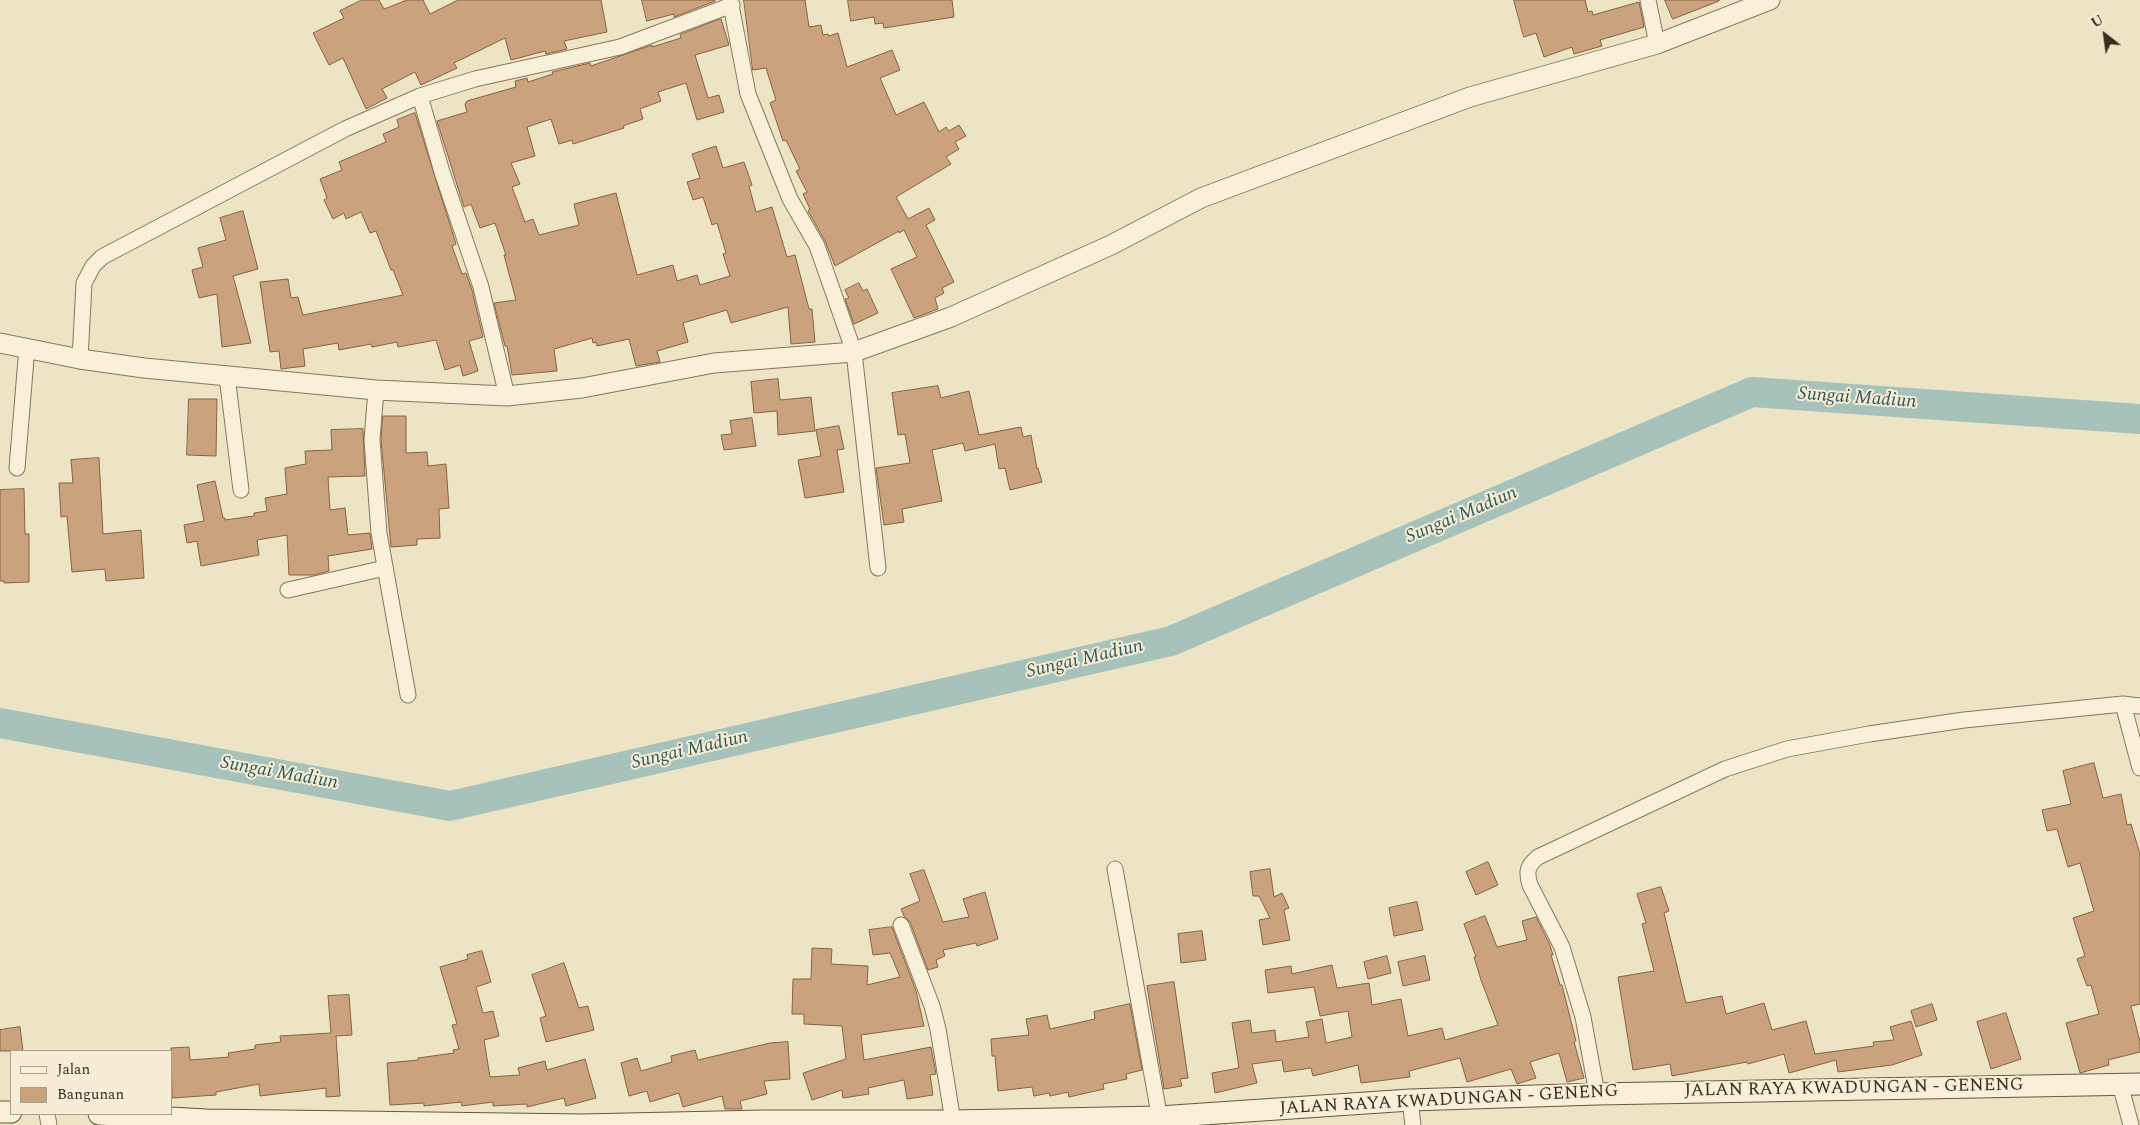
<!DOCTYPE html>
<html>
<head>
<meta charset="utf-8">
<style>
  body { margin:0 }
  #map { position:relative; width:2140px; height:1125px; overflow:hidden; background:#ede4c6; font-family:Spectral,serif }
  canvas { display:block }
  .legend { position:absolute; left:10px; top:1050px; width:162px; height:65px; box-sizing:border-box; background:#f5edd5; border:1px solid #a9a08c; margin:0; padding:6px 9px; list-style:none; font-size:15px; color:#382d1f }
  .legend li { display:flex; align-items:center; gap:10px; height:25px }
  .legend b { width:25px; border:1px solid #a9a08c }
  .north { position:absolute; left:2080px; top:10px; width:50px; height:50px; -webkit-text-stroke:4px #f5edd5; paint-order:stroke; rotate:330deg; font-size:14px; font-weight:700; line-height:20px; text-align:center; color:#382d1f }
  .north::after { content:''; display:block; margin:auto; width:18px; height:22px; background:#382d1f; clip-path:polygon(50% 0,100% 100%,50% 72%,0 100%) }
</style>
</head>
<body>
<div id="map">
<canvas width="2140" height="1125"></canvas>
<ul class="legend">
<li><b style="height:6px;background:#f8f0d9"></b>Jalan</li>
<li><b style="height:14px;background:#caa27d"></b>Bangunan</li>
</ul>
<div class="north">U</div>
</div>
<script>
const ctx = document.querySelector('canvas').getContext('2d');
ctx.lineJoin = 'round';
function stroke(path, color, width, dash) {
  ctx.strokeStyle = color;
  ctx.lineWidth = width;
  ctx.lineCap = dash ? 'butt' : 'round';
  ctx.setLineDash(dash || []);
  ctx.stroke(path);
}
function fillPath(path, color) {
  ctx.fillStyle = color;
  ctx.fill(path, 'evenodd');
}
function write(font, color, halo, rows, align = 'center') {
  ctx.font = font + ' Spectral,serif';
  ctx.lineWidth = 4;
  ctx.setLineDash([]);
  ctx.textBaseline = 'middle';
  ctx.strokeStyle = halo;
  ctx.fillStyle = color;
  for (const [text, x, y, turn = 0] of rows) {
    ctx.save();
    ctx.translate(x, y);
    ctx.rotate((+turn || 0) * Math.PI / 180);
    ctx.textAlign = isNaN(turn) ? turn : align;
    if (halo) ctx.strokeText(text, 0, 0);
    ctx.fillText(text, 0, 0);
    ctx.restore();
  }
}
stroke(new Path2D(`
  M0,723L450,806L1171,641L1752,392L2140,419`), '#a7c1bb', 30);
const building = new Path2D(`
  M362,0H379L384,9L407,0H423L430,14L458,0H601L607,32L564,41L567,49L546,54L545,51L511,60L505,38L454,63L457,68L421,85L415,72L382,89L387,98L366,109L343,58L329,65L313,33L344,18L340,11Z
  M642,0H715V1L674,17V14L647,21Z
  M744,0H805L809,27L821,25L823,35L828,34L829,36L838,33L847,67L892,50L900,70L880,78L896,115L924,102L939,132L946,127L949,131L959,125L966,136L955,142L959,149L946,157L951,164L896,197L908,219L929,208L935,220L926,225L954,282L942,288L944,293L935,298L938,309L914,318L891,269L917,257L904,230L899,233V231L835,266L825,241L808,211L810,209L803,194L807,192L796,171L800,169L786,140L783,141L775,117L770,103L776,100L766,68L753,70Z
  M848,0H952L954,17L884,28L883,23L875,24L874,17L851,21Z
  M1514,0H1585L1588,12L1592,11L1593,15L1639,2L1644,27L1600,40L1602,46L1574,54L1572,47L1544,57L1536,33L1524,37Z
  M1665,0H1719V1L1673,19Z
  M721,19L729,45L695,55L708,98L719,95L724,112L697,120L686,83L658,92L661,101L640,109L643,119L623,126L624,128L573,144L572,140L559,144L551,119L527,127L535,156L511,163L520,184L512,187L525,222L533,219L539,235L579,225L574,204L616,193L637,275L673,265L677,281L697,275L700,285L730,276L723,254L726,253L717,223L712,225L703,197L693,200L687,182L700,178L692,154L716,146L723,168L744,162L752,185L749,186L756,212L772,207L787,257L795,255L809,309H812L815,342L791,344L788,307L731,323L727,310L683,323L688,342L657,351L660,362L636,366L629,339L597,346L596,342L593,343L592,338L554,349L557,371L512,375L507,346H505L494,303L516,300L504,255H506L495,223L480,228L471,204L464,207L437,121L467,112L465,104L467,101L516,87L515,81L527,78L528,82L553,74L552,72L590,63L591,66L652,45V47L681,38L680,35Z
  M415,113L456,244L452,246L462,274L466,273L472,290L483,337L469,341L478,371L463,376L460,365L445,370L436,340L398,347L397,342L372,347L371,344L339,350L338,343L303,349L305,366L281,369L279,351L270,352L260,282L288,279L291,298L298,297L303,315L403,295L393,270H391L376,231L370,233L361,212L346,219L344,213L333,219L324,200L327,198L320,179L342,170L339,162L386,142L383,134L399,127L397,120Z
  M243,211L258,269L233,276L251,343L222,347L217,294L199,298L192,270L203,267L198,248L226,240L220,218Z
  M859,283L863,291L867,289L878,313L854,324L845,299L849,298L845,290Z
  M778,379L780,400L811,397L815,431L778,435L777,411L754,413L751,382Z
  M938,386L941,398L969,391L979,435L1021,427L1023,437L1031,435L1037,469L1038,468L1042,482L1010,490L1005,468L999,469L995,444L965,451L963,443L932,450L942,501L902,509L904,522L884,525L876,468L910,463L905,434L898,435L892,393Z
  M189,399H217L216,456L187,455Z
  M383,416H406V453L427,452L428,466L446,464L449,508L439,509L440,538L417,539V545L391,547L381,440Z
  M752,418L756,446L724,450L721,435L732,434L730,421Z
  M839,426L844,449L837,450L844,492L805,498L798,460L821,456L816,430Z
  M363,429L365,476L328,477L330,510L345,508L348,535L370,533L372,549L328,556L329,571L314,575H289L287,535L257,540L259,555L201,566L197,541L187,543L184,525L204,521L197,485L215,481L223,518H225V520L254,516V513L267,511L265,498L287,494L285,468L306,464L305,451L332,450L331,430Z
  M99,458L103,534L141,530L144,578L106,581L105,569L72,572L67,516L61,517L59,483H73L71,460Z
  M24,489L25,534H29V582L4,583V581H0V490Z
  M2094,763L2103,798L2121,794L2127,825L2131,824L2140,854V1004L2131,1006L2140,1042V1052L2108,1060L2109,1065L2080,1073L2066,1023L2099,1014L2091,985L2087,986L2077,959L2085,956L2073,918L2094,911L2080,863L2068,867L2057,829L2047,831L2042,810L2071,804L2063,771Z
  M1488,862L1498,885L1476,895L1466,872Z
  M1270,869L1274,897L1282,893L1289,908L1284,910L1290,940L1263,945L1259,920L1270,918L1259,896H1253L1250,872Z
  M924,870L943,922L969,917L963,899L985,892L998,939L977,946L976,943L943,950L945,956L936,960L938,967L928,970L910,922L904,916L901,909L920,901L910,874Z
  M1661,887L1669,911L1664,913L1686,1003L1722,996L1726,1014L1764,1003L1772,1030L1806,1021L1815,1054L1874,1046L1873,1042L1894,1040L1890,1027L1911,1021L1922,1055L1892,1065L1838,1072L1836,1060L1789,1073L1784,1054L1748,1064L1747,1062L1672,1076L1670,1064L1633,1070L1618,977L1654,971L1642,924L1646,923L1637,894Z
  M1417,902L1423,930L1394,936L1389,908Z
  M1485,916L1497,947L1527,940L1522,921L1536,917L1550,945L1553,955H1551L1560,985H1562L1576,1041L1574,1042L1584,1078L1567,1082L1559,1053L1530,1062L1536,1078L1517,1084L1511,1069L1467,1082L1460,1058L1409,1071L1410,1077L1361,1083L1358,1065L1313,1076L1311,1068L1284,1072L1282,1060L1252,1064L1257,1083L1215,1093L1212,1073L1239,1068L1232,1023L1250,1020L1252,1033L1275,1030L1276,1042L1309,1037L1306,1022L1322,1019L1326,1043L1352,1037L1348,1011L1320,1016L1314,987L1268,993L1265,970L1291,966L1292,974L1332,965L1337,988L1369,983L1372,1005L1401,999L1408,1036L1442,1028L1445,1040L1498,1025L1481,980L1474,957H1476L1464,924Z
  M892,927L916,991L924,1026L861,1035L864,1060L931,1047L936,1074L930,1075L933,1095L907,1099L904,1080L868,1088L869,1094L843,1098L842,1090L812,1100L803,1073L846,1059L842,1026L804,1024V1014H792L793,979H811L812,948L832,949L831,964L868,966L867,985L900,977L890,953L873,955L869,930Z
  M1202,931L1206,960L1181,963L1178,934Z
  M482,951L491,982L476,987L483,1013L493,1011L499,1036L484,1040L490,1077L520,1075L518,1068L545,1061L547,1070L585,1059L596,1098L566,1106L564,1098L527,1107V1104L493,1106V1102L462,1106L461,1102L424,1106V1103L390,1105L387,1063L418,1060V1058L454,1053L453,1050L459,1049L452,1025L457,1024L440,967L468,959L467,955Z
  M1387,956L1391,973L1368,979L1364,962Z
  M1425,956L1430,980L1403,986L1398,962Z
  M564,963L579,1008L588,1006L594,1030L546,1042L540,1018L546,1016L532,975Z
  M1174,982L1188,1078L1180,1079L1182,1086L1164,1089L1147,986Z
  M349,995L352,1035L336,1036L340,1096L326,1097V1088L260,1096L259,1084L216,1092V1095L172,1098L171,1048L189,1047L190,1060L229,1057L228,1053L255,1049V1045L281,1042L280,1036L331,1033L328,996Z
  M1130,1004L1142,1070L1126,1074L1127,1079L1103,1084L1104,1089L1069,1097L1068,1092L1050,1096L1049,1093L1034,1096L1032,1087L998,1091L995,1056H992L991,1039L1029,1035L1026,1019L1047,1015L1050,1029L1095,1019L1094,1012Z
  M1932,1004L1937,1020L1916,1027L1911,1011Z
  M2006,1013L2021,1059L1991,1069L1977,1022Z
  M20,1027L23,1051H0V1030Z
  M788,1042L790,1079L764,1081L767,1094L740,1101L742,1109H725L722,1096L683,1107L679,1093L650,1102L647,1091L629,1096L621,1063L637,1058L641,1071L672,1062L671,1056L695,1050L698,1060L770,1043Z`);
fillPath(building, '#caa27d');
stroke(building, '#866143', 1);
const minor = new Path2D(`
  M730,0L748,94L790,199L817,246L854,352L878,568
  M1648,0L1657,44
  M420,96L442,172L481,287L507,396
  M80,359L84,283L93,266L102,257L345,129L420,96L475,79L620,47L732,5
  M227,376L241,490
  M376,390L372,440L379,533L408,695
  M17,468L27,347
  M288,590L385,568
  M2123,704L2140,768
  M1115,869L1161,1125
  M901,925L932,1006L938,1029L953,1121
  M2120,1084L2131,1125
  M1597,1094L1583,1017L1562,947L1530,885C1526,872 1527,866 1538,857L1725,769L1787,749L1869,734L1964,720L2123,704L2140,706
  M1410,1100L1413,1125
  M47,1114L49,1125`);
const tertiary = new Path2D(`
  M0,343L80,359L144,368L376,390L507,396L582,388L714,363L854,352L951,317L1111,245L1201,198L1470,97L1657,44L1770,0`);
const secondary = new Path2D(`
  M0,1112H11
  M99,1114L206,1120L582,1125L764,1121H953L1159,1117L1410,1100L1597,1094L2140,1084`);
stroke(minor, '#88765c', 17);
stroke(tertiary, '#88765c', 21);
stroke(secondary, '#6a573f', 23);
stroke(minor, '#f8f0d9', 15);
stroke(tertiary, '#f8f0d9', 19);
stroke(secondary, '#f8f0d9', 21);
write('18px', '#382d1f', '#f5edd5', [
  ["JALAN RAYA KWADUNGAN - GENENG",1854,1089,-1],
  ["JALAN RAYA KWADUNGAN - GENENG",1449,1101,-3]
]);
write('italic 19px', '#2f5857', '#f5edd5', [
  ["Sungai Madiun",1857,399,4],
  ["Sungai Madiun",1462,516,-23],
  ["Sungai Madiun",1085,660,-13],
  ["Sungai Madiun",690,751,-13],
  ["Sungai Madiun",279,774,10]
]);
</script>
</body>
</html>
